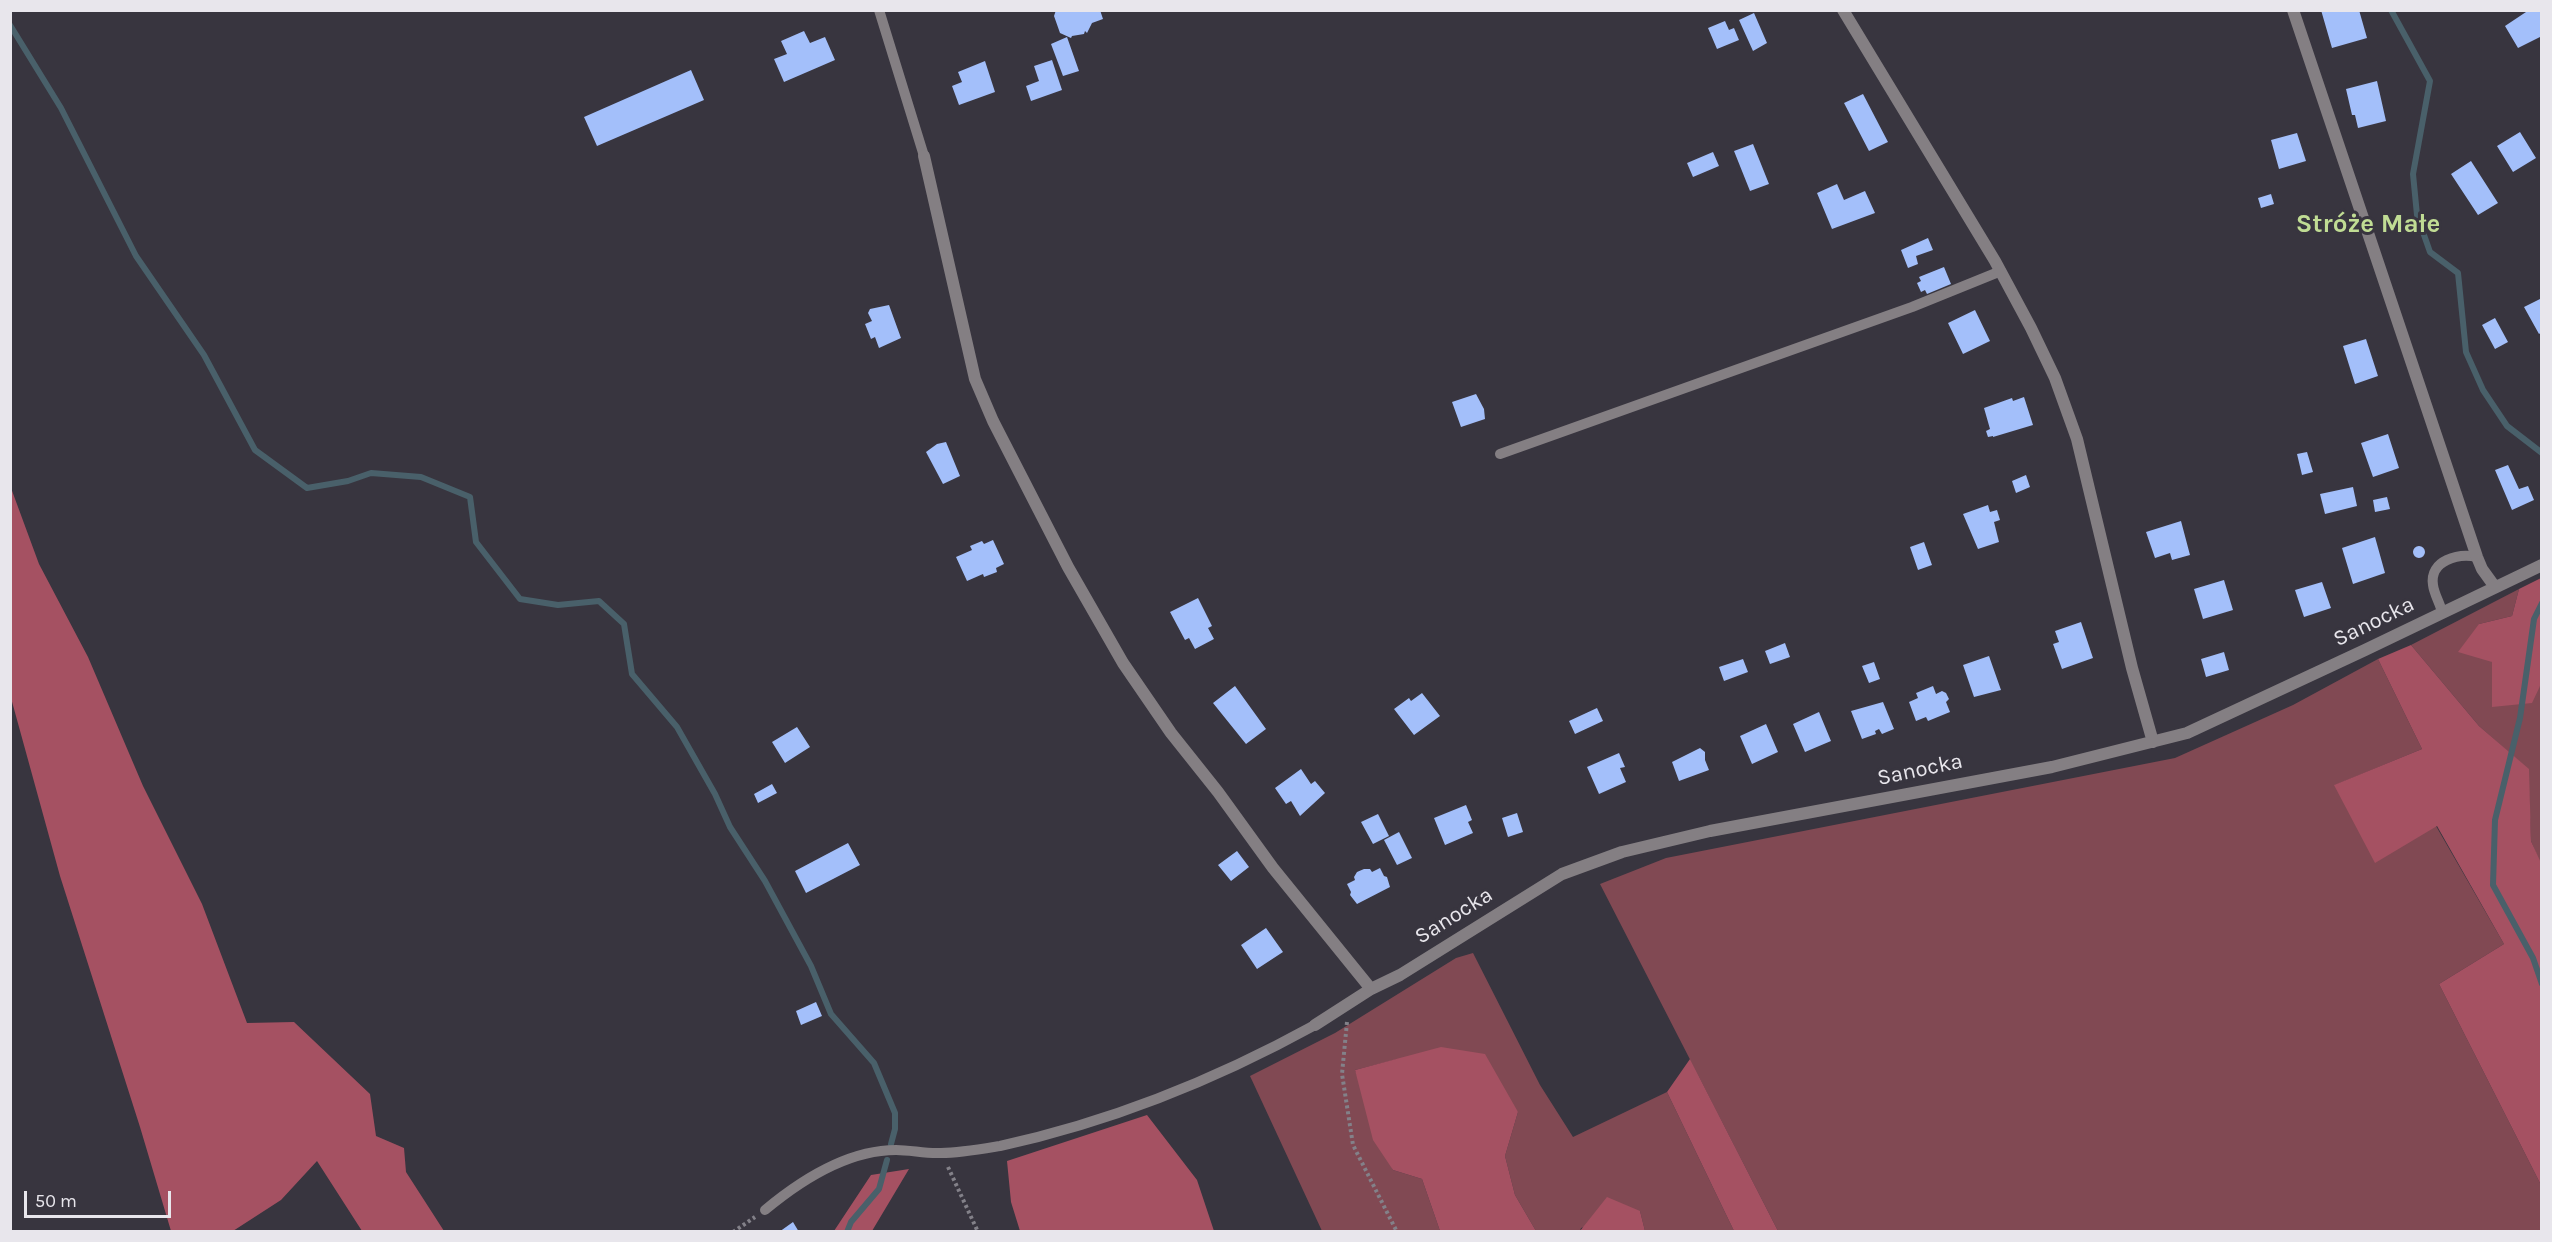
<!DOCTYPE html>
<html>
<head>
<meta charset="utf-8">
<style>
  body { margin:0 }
  #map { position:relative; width:2552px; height:1242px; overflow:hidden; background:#38353f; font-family:Karla,sans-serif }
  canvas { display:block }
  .frame { position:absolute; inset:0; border:12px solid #e8e6ec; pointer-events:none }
  .scale { position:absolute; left:24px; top:1191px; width:147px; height:27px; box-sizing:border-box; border:3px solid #e8e6ec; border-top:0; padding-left:8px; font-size:18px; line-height:21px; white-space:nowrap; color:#e8e6ec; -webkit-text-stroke:4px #38353f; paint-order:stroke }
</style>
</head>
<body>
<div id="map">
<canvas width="2552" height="1242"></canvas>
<div class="frame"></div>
<div class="scale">50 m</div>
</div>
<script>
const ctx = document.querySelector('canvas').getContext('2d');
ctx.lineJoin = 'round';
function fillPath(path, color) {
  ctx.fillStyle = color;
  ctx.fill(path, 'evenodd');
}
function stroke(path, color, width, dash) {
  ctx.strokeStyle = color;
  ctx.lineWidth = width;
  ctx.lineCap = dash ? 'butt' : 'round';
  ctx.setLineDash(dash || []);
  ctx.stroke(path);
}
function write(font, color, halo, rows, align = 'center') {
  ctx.font = font + ' Karla,sans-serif';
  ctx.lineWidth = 6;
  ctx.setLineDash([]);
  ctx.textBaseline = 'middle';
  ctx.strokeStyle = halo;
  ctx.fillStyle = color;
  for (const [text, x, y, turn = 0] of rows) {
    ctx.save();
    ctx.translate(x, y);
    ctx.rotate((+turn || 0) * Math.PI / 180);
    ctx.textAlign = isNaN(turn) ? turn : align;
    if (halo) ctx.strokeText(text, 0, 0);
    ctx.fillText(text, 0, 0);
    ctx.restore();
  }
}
fillPath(new Path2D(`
  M2519,589L2512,616L2479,624L2492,662L2537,690L2541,684V865L2531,841L2528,769L2479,726L2411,645Z
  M2378,659L2422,749L2335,785L2436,826L2504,944L2439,984L2541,1185V1231H1778L1600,884L1666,858L2175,758L2293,705Z
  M1473,953L1540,1085L1573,1137L1667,1092L1734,1231H1645L1640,1211L1581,1228L1580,1231H1536L1515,1195L1505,1156L1518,1112L1398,1059L1355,1070L1393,1170L1422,1179L1440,1231H1322L1250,1076L1335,1033L1456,958Z`), '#814953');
fillPath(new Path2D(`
  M11,488L39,564L88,657L143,786L202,904L247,1023L294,1022L370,1094L376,1136L404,1148L406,1172L444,1231H362L317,1161L281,1200L233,1231H171L140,1127L60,876L11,698Z
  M2541,578V684L2532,703L2492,707V662L2458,652L2479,624L2512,616L2519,589Z
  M2411,645L2479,726L2529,769L2531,841L2542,865L2541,1185L2439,984L2504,944L2437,826L2375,863L2334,785L2422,749L2378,659Z
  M1441,1047L1485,1054L1518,1112L1505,1156L1515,1195L1536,1231H1440L1422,1179L1393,1170L1373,1140L1355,1070Z
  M1690,1059L1778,1231H1734L1667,1092Z
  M1147,1115L1197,1180L1214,1231H1020L1011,1202L1007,1161Z
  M909,1169L872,1231H834L871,1175Z
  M1607,1197L1640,1211L1645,1231H1580Z`), '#a55162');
stroke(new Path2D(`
  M2391,10L2430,81L2413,174L2417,215L2430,252L2458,273L2466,352L2483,390L2507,426L2542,453
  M10,25L61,108L136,256L204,355L255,450L307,488L348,481L371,473L421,477L470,497L476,542L520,599L558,605L599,601L624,624L632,674L677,727L715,794L730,827L765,881L811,966L831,1014L874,1063L895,1113V1129L891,1144
  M2542,603L2534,619L2520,718L2495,820L2493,885L2533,958L2542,984
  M847,1232L851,1222L879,1189L887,1160`), '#49606a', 6);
fillPath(new Path2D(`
  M1056,10H1100L1103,19L1092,23L1087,33L1085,31L1084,34L1072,36L1071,38L1060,33L1054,16Z
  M2321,10H2359L2367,38L2332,48Z
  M2529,10H2542V36L2518,48L2505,26Z
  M1754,13L1767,43L1753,51L1739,20Z
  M1725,21L1729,30L1734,28L1739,40L1717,49L1708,28Z
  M804,31L810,43L825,37L835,60L784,82L774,59L787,54L781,41Z
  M1067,37L1079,71L1063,76L1051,44Z
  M1052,60L1062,90L1031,101L1026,86L1039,81L1034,66Z
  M985,61L995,92L959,105L952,86L962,82L958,72Z
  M691,70L704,100L597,146L584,117Z
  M2377,81L2386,121L2358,128L2355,115H2352L2346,89Z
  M1863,94L1888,142L1869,151L1844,103Z
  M2520,132L2536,158L2513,172L2497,146Z
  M2297,133L2306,161L2279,169L2271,140Z
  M1753,144L1769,184L1750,191L1734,151Z
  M1713,152L1719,166L1693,177L1687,163Z
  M2471,161L2498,203L2478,215L2451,174Z
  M1837,184L1844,200L1865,191L1875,213L1832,229L1817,193Z
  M2271,194L2274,204L2261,208L2258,198Z
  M1928,238L1933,250L1916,256L1918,264L1908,268L1901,250Z
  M1944,267L1951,284L1927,294L1925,290L1921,292L1917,283L1921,281L1919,277Z
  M2542,298V332L2539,334L2524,307Z
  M889,305L901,338L879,348L875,337L871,339L865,324L872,321L868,313L870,309Z
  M1975,310L1990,341L1963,354L1948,323Z
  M2495,318L2508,342L2495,349L2482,325Z
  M2366,339L2378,376L2355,384L2343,346Z
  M1476,394L1484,409L1485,419L1461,427L1452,402Z
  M2024,397L2033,425L1993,437V436L1988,437L1986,431L1990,429L1984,408L2012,398L2013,401Z
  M2388,434L2399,468L2373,477L2361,443Z
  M946,442L960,476L943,484L926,452L937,444Z
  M2307,452L2313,472L2302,475L2297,454Z
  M2508,465L2519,489L2528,486L2534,500L2512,510L2495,470Z
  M2026,475L2030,487L2016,493L2012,481Z
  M2353,487L2357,506L2325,514L2320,494Z
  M2387,497L2390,509L2375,512L2373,500Z
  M1988,505L1990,512L1997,510L2000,520L1994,522L1999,542L1978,549L1963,514Z
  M2181,521L2190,555L2172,560L2170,553L2155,558L2146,532Z
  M2375,537L2385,573L2353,584L2342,548Z
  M993,540L1004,564L996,568L997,572L984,577L983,574L967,581L956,557L972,550L970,546L982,541L984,544Z
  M1924,542L1932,565L1918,570L1910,547Z
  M2413 552a6 6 0 1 1 12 0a6 6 0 1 1-12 0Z
  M2224,580L2233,610L2203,619L2194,589Z
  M2322,582L2331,608L2304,617L2295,590Z
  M1198,598L1212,626L1208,628L1214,639L1195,649L1189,638L1185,640L1170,612Z
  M2081,622L2093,658L2062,669L2053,644L2059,642L2055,631Z
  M1785,643L1790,657L1770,664L1765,651Z
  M2224,652L2229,670L2206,677L2201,659Z
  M1989,656L2001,690L1974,697L1963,665Z
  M1743,659L1748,672L1724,681L1719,667Z
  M1874,662L1880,679L1869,683L1862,666Z
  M1235,686L1266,729L1246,744L1213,703Z
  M1933,686L1936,694L1942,691L1946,693L1949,699L1946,702L1950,712L1928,721L1926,717L1916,721L1909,702L1918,698L1916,693Z
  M1422,693L1440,716L1414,735L1394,709L1409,698L1411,701Z
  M1883,702L1894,729L1882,734L1879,729L1875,731L1876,734L1862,739L1851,711Z
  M1597,708L1603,721L1575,734L1569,721Z
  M1819,712L1831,741L1805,752L1793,724Z
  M1766,724L1778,752L1752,764L1740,736Z
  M797,727L810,747L785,763L772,742Z
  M1700,748L1705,752V760L1709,770L1679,781L1672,762Z
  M1619,753L1625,767L1620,768L1626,782L1599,794L1587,767Z
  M1301,769L1311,784L1315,781L1325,793L1300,816L1291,801L1286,804L1275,788Z
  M772,784L777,793L758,803L754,794Z
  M1466,805L1472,820L1468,822L1473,833L1445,845L1434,818Z
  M1517,813L1523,832L1508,837L1502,818Z
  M1378,814L1389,836L1373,844L1361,822Z
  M1399,832L1412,858L1397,865L1384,840Z
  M848,843L860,865L806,893L795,871Z
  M1237,851L1249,867L1231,881L1218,865Z
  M1380,868L1384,876L1387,877L1390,887L1357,904L1350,895L1351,892L1347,884L1355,880L1354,877L1357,872L1364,869H1370L1372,872Z
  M1266,928L1283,952L1257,969L1241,945Z
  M816,1002L822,1016L801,1025L796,1011Z
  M793,1222L799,1232H779Z`), '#a3bffa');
stroke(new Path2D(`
  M1347,1022L1342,1074L1353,1145L1397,1232
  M948,1167L978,1232
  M733,1232L755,1217`), '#838189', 4, [3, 3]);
stroke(new Path2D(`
  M879,10L924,156
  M1500,454L1912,307L2001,271
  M2442,612C2440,603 2434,594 2433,585C2429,560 2459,553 2477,557
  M765,1210C801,1180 847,1150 896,1150C911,1150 926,1154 941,1153C960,1153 982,1149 1000,1146C1110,1122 1217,1079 1315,1025`), '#847f83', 10);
stroke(new Path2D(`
  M1843,10L1995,261L2031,328L2055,378L2077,439L2132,668L2153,742
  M2293,10L2477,557L2482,569L2495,587
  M924,156L975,379L993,421L1068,567L1123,663L1171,733L1218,792L1273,868L1371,989
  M1315,1025L1371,989L1400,975L1562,874L1622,852L1710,831L2052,767L2187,733L2365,650L2542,565`), '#847f83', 12);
write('22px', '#e8e6ec', '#38353f', [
  ["Sanocka",2374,622,-26],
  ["Sanocka",1920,770,-12],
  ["Sanocka",1454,916,-32]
]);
write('bold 26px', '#c0dc94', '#38353f', [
  ["Stróże Małe",2368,225]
]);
</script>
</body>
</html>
